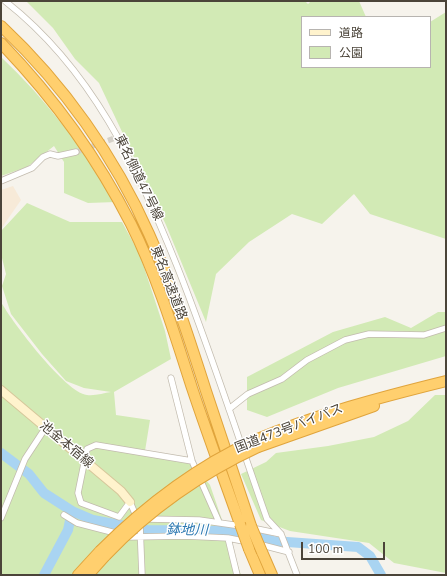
<!DOCTYPE html>
<html>
<head>
<meta charset="utf-8">
<style>
  body { margin:0 }
  #map { position:relative; width:447px; height:576px; overflow:hidden; background:#f6f3ec; font-family:"Nunito Sans","Noto Sans JP",sans-serif }
  canvas { display:block }
  .frame { position:absolute; inset:0; border:2px solid #4b4439; pointer-events:none }
  .legend { position:absolute; left:301px; top:16px; width:130px; height:52px; box-sizing:border-box; background:#fff; border:1px solid #b7b4b0; margin:0; padding:5px 7px; list-style:none; font-size:12px; color:#4b4439 }
  .legend li { display:flex; align-items:center; gap:8px; height:20px }
  .legend b { width:20px; border:1px solid #b7b4b0 }
  .scale { position:absolute; left:301px; top:542px; width:84px; height:18px; box-sizing:border-box; border:2px solid #4b4439; border-top:0; padding-left:5px; font-size:12px; line-height:14px; white-space:nowrap; color:#4b4439; -webkit-text-stroke:3px #fff; paint-order:stroke }
</style>
</head>
<body>
<div id="map">
<canvas width="447" height="576"></canvas>
<div class="frame"></div>
<ul class="legend">
<li><b style="height:5px;background:#fff3cd"></b>道路</li>
<li><b style="height:11px;background:#d2eab5"></b>公園</li>
</ul>
<div class="scale">100 m</div>
</div>
<script>
const ctx = document.querySelector('canvas').getContext('2d');
ctx.lineJoin = 'round';
function fillPath(path, color) {
  ctx.fillStyle = color;
  ctx.fill(path, 'evenodd');
}
function stroke(path, color, width, dash) {
  ctx.strokeStyle = color;
  ctx.lineWidth = width;
  ctx.lineCap = dash ? 'butt' : 'round';
  ctx.setLineDash(dash || []);
  ctx.stroke(path);
}
function write(font, color, halo, rows, align = 'center') {
  ctx.font = font + ' "Nunito Sans","Noto Sans JP",sans-serif';
  ctx.lineWidth = 3;
  ctx.setLineDash([]);
  ctx.textBaseline = 'middle';
  ctx.strokeStyle = halo;
  ctx.fillStyle = color;
  for (const [text, x, y, turn = 0] of rows) {
    ctx.save();
    ctx.translate(x, y);
    ctx.rotate((+turn || 0) * Math.PI / 180);
    ctx.textAlign = isNaN(turn) ? turn : align;
    if (halo) ctx.strokeText(text, 0, 0);
    ctx.fillText(text, 0, 0);
    ctx.restore();
  }
}
fillPath(new Path2D(`
  M13,186L21,200L1,229V190Z`), '#f7ead8');
fillPath(new Path2D(`
  M26,1H305L308,4L311,1H359L366,17H302V67H430V22L446,12V239L370,214L354,194L322,224L292,214L249,242L216,274L206,322L166,225L99,83L75,59L53,28Z
  M1,57C46,99 84,150 116,202L88,203L64,193V162L54,146L27,167L1,176Z
  M27,203L70,222H122L140,255L165,331L171,359L114,392L116,415L150,420L145,451L188,458L210,485L241,575H1V302C12,322 66,393 87,395C95,396 104,393 111,392L84,388L66,381L42,354L11,314L2,286L6,274L1,254V231Z
  M438,312H446V356L338,388L267,417L247,410V377L333,332L385,317L411,328Z
  M435,395H446V573L394,563L369,543L290,531L261,520L241,474L266,462L276,453L328,446L374,437L408,421Z`), '#d2eab5');
stroke(new Path2D(`
  M1,453L29,474L44,493L72,511L93,520L147,530L225,531L250,534L273,541L358,547L370,556L381,575
  M44,575L68,530L72,511`), '#a9d4f2', 10);
stroke(new Path2D(`
  M76,152L118,137`), '#d4d0c8', 5.5, [5.5, 3]);
const street = new Path2D(`
  M5,1C92,69 137,166 177,266C210,349 237,434 267,519L281,534L297,575
  M1,181L32,168L43,157L50,154L58,156L76,152
  M171,378L192,461L219,522
  M229,409L248,394L282,379L307,360L345,340L369,334L424,335L446,328
  M64,515L77,523L131,537L185,536L228,538L248,542
  M1,518L25,459L46,427
  M145,519L199,520L241,526
  M252,528L281,534
  M228,538L237,575
  M258,544L289,552
  M142,575L140,525L130,502L119,517L81,503L78,493L87,449L96,445L192,461`);
const secondary = new Path2D(`
  M1,390L121,491L130,502`);
const highway = new Path2D(`
  M1,26C63,84 115,157 149,234C172,285 189,338 206,391C221,436 236,481 251,526
  M1,43C53,97 97,157 131,224C157,276 174,332 192,388C207,433 224,479 240,524
  M255,440C317,414 381,397 446,381
  M258,447L374,406
  M249,549L260,575
  M262,552L272,575
  M78,575L100,551
  M88,575L106,555`);
stroke(street, '#c2bbae', 7);
stroke(secondary, '#d6c79b', 10);
stroke(highway, '#e0a43c', 12);
stroke(street, '#fff', 5.5);
stroke(secondary, '#fff3cd', 8);
stroke(highway, '#ffcf6e', 10);
const highwayBridge = new Path2D(`
  M240,524L249,549
  M251,526L262,552
  M100,551C146,505 196,467 255,440
  M106,555C149,510 202,473 258,447`);
stroke(highwayBridge, '#e0a43c', 12, []);
stroke(highwayBridge, '#ffcf6e', 10);
write('13px', '#4b4439', '#fff', [
  ["東名側道47号線",138,178,64],
  ["東名高速道路",168,283,69],
  ["国道473号バイパス",289,429,-21],
  ["池金本宿線",66,445,40]
]);
write('italic 14px', '#2e7ab2', '#fff', [
  ["鉢地川",187,531,1]
]);
</script>
</body>
</html>
